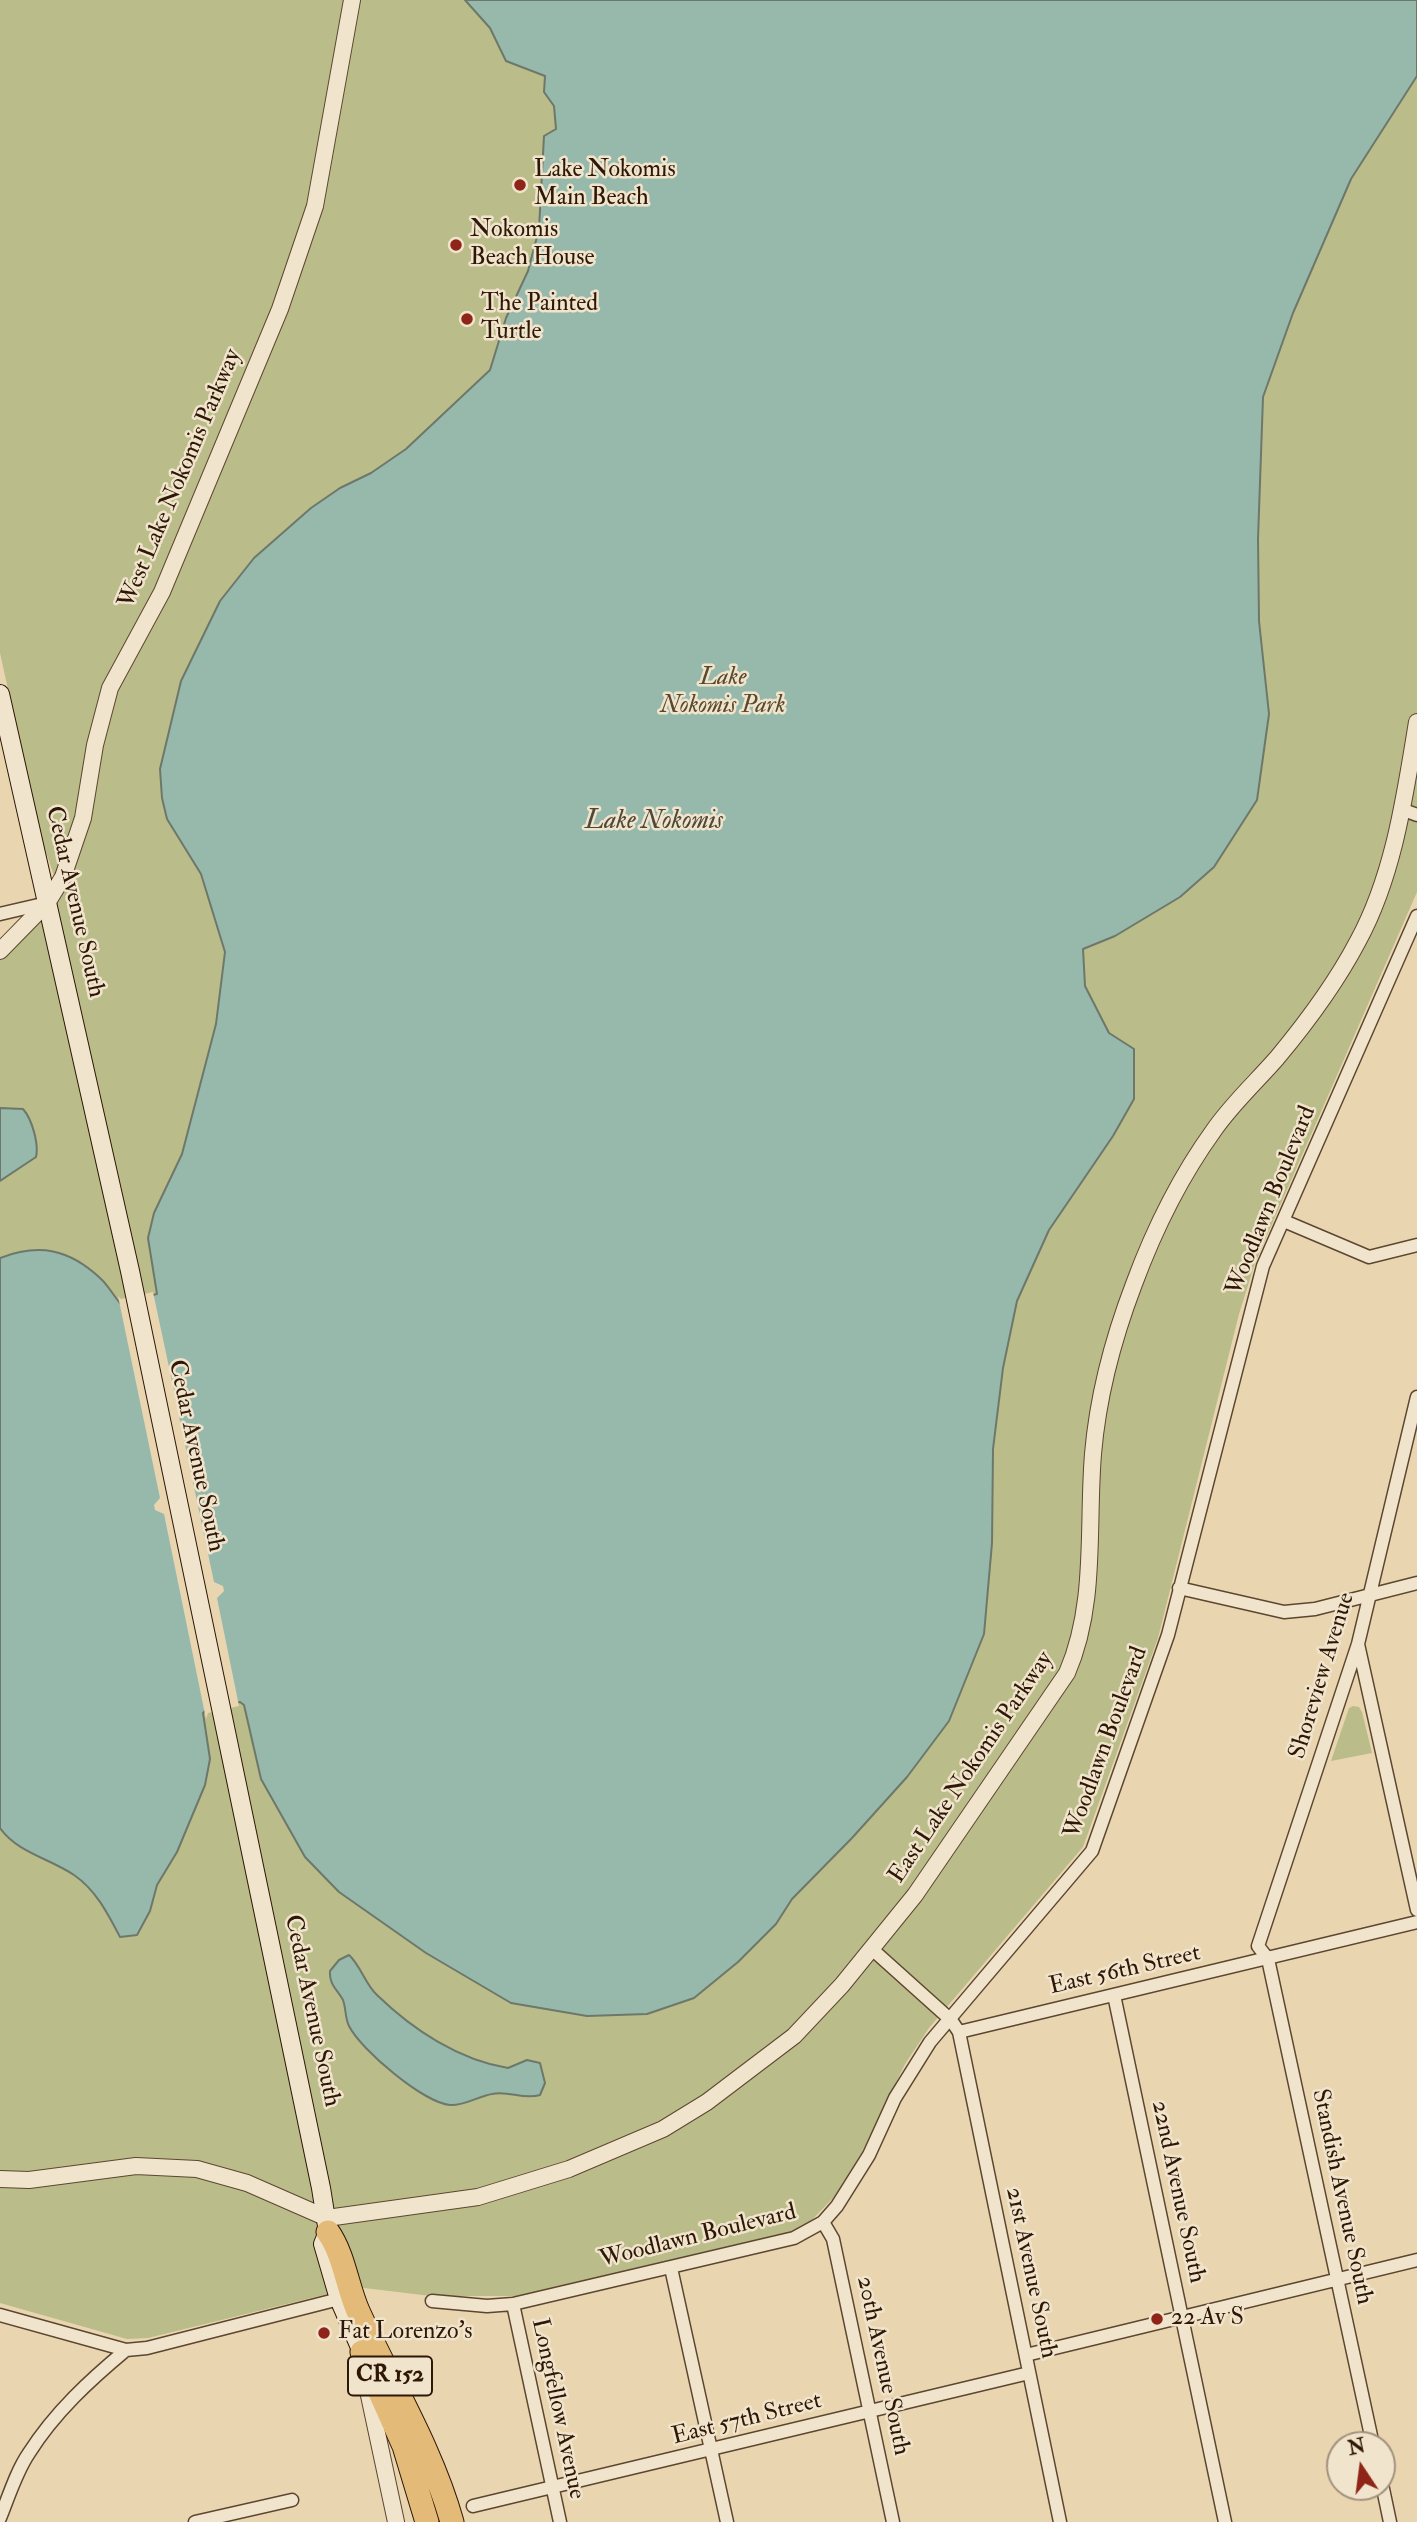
<!DOCTYPE html>
<html>
<head>
<meta charset="utf-8">
<style>
  body { margin:0 }
  #map { position:relative; width:1417px; height:2522px; overflow:hidden; background:#e9d5b0; font-family:"IM FELL Double Pica",serif }
  canvas { display:block }
  .north { position:absolute; left:1326px; top:2431px; width:70px; height:70px; box-sizing:border-box; background:#f1e4cc; border:2px solid #a3927d; border-radius:50%; rotate:347deg; font-size:19px; font-weight:700; line-height:28px; text-align:center; color:#2e1706 }
  .north::after { content:''; display:block; margin:auto; width:24px; height:32px; background:#8f2418; clip-path:polygon(50% 0,100% 100%,50% 72%,0 100%) }
</style>
</head>
<body>
<div id="map">
<canvas width="1417" height="2522"></canvas>
<div class="north">N</div>
</div>
<script>
const ctx = document.querySelector('canvas').getContext('2d');
ctx.lineJoin = 'round';
function fillPath(path, color) {
  ctx.fillStyle = color;
  ctx.fill(path, 'evenodd');
}
function stroke(path, color, width, dash) {
  ctx.strokeStyle = color;
  ctx.lineWidth = width;
  ctx.lineCap = dash ? 'butt' : 'round';
  ctx.setLineDash(dash || []);
  ctx.stroke(path);
}
function write(font, color, halo, rows, align = 'center') {
  ctx.font = font + ' "IM FELL Double Pica",serif';
  ctx.lineWidth = 5;
  ctx.setLineDash([]);
  ctx.textBaseline = 'middle';
  ctx.strokeStyle = halo;
  ctx.fillStyle = color;
  for (const [text, x, y, turn = 0] of rows) {
    ctx.save();
    ctx.translate(x, y);
    ctx.rotate((+turn || 0) * Math.PI / 180);
    ctx.textAlign = isNaN(turn) ? turn : align;
    if (halo) ctx.strokeText(text, 0, 0);
    ctx.fillText(text, 0, 0);
    ctx.restore();
  }
}
fillPath(new Path2D(`
  M0,0H1417V892L1255,1263L1239,1314L1158,1638L1083,1847L929,2028L905,2064L862,2152L834,2197L807,2225L793,2231L517,2296H431L356,2287L148,2338L127,2339L0,2303V959L60,893L41,838L0,653Z
  M1353,1706L1359,1707L1362,1712L1372,1753L1331,1761L1349,1708Z`), '#babc89');
const water = new Path2D(`
  M465,0H1417V76L1351,179L1293,313L1263,397L1258,539L1259,621L1269,714L1257,800L1214,867L1180,897L1115,936L1083,949L1085,986L1109,1033L1134,1049V1099L1113,1136L1049,1230L1017,1301L1003,1368L993,1449L992,1543L984,1634L949,1721L907,1777L852,1838L792,1899L776,1924L738,1962L694,1998L647,2014L587,2016L511,2003L426,1953L339,1892L305,1857L261,1779L244,1705L240,1702L206,1710L203,1713L210,1759L205,1785L177,1852L157,1885L150,1911L137,1935L120,1937C108,1914 96,1890 74,1875C49,1858 18,1853 0,1828V1258C39,1243 69,1249 100,1278C108,1285 113,1295 120,1303L157,1294L148,1238L154,1213L182,1154L216,1024L225,952L201,874L167,819L162,798L160,769L181,681L220,601L254,558L311,508L340,488L371,473L406,449L490,370L506,318L528,271L539,229L544,136L556,129L554,106L544,92L545,76L506,61L490,28Z
  M0,1108L23,1109C32,1119 39,1144 36,1157L0,1181Z
  M349,1955C361,1966 365,1984 377,1995C413,2030 459,2060 508,2068L527,2060L540,2063L545,2083L540,2095C523,2100 508,2090 492,2094C479,2096 464,2106 450,2105C424,2103 361,2050 349,2026C345,2018 346,2008 343,2000C337,1989 329,1985 330,1971L339,1960Z`);
fillPath(water, '#97b9ac');
stroke(water, '#6d786a', 2);
fillPath(new Path2D(`
  M153,1292L176,1400L184,1404L185,1409L179,1416L214,1582L223,1586L224,1591L217,1598L239,1706L208,1713L206,1719L164,1514L155,1510L154,1505L160,1498L118,1296L121,1299Z`), '#e9d5b0');
const minor = new Path2D(`
  M1401,809L1417,815
  M0,914L47,903
  M1284,1221L1369,1257L1417,1245
  M1179,1588L1284,1612L1315,1609L1417,1583
  M1358,1644L1417,1910
  M873,1950L951,2020L959,2032L1060,2522
  M1114,1995L1225,2522
  M959,2032L1417,1922
  M823,2222L833,2239L893,2522
  M671,2268L727,2522
  M432,2301L487,2306L513,2304L794,2238L823,2222L837,2206L869,2155L895,2098L930,2042L1092,1851L1168,1635L1263,1266L1417,916
  M513,2304L560,2522
  M0,2315L126,2350L147,2348L339,2299
  M1026,2355L1417,2260
  M1373,2445L1268,1959L1258,1946L1358,1644L1417,1397
  M1382,2484L1390,2522
  M473,2506L1029,2373
  M0,2518C9,2496 16,2472 29,2453C55,2412 90,2380 126,2350
  M195,2522L292,2500`);
const tertiary = new Path2D(`
  M0,951L47,903L63,877L83,818L95,745L110,688L162,592L280,309L315,206L352,0
  M0,2179L29,2180L136,2166L197,2169L247,2183L327,2218L478,2197L569,2169L663,2129L707,2102L794,2036L842,1985L915,1895L1067,1673C1097,1604 1087,1527 1093,1454C1098,1395 1113,1339 1134,1284C1154,1230 1180,1177 1214,1130C1232,1104 1256,1082 1277,1058C1307,1022 1336,983 1358,941C1394,875 1405,795 1417,722
  M364,2372L396,2522`);
const secondary = new Path2D(`
  M0,694L130,1271L321,2188L328,2232L323,2244L339,2299L362,2352`);
const motorway = new Path2D(`
  M328,2232C344,2255 347,2286 358,2311C390,2382 431,2447 452,2522
  M362,2352L404,2446L427,2522`);
stroke(minor, '#5d4630', 15);
stroke(tertiary, '#5d4630', 18);
stroke(secondary, '#2e1706', 20);
stroke(motorway, '#2e1706', 25);
stroke(minor, '#f1e4cc', 12);
stroke(tertiary, '#f1e4cc', 16);
stroke(secondary, '#f1e4cc', 18);
stroke(motorway, '#e4ba78', 23);
for (const [x, y, r, color] of [
  [520,185,7,"#8f2418"],
  [456,245,7,"#8f2418"],
  [467,319,7,"#8f2418"],
  [1157,2319,7,"#8f2418"],
  [324,2333,7,"#8f2418"]
]) {
  const dot = new Path2D();
  dot.arc(x, y, r, 0, 2 * Math.PI);
  ctx.fillStyle = color;
  ctx.fill(dot);
  stroke(dot, '#f1e4cc', 2.5);
}
for (const [x, y, w] of [
  [390,2376,84]
]) {
  const box = new Path2D();
  box.roundRect(x - w / 2, y - 19.5, w, 39, 5);
  ctx.fillStyle = '#f1e4cc';
  ctx.fill(box);
  stroke(box, '#2e1706', 2);
}
write('bold 23px', '#2e1706', null, [
  ["CR 152",390,2376]
]);
write('24px', '#2e1706', '#f1e4cc', [
  ["Lake Nokomis",534,171],
  ["Main Beach",534,199],
  ["Nokomis",470,231],
  ["Beach House",470,259],
  ["The Painted",481,305],
  ["Turtle",481,333],
  ["22 Av S",1171,2319],
  ["Fat Lorenzo's",338,2333]
], 'left');
write('24px', '#2e1706', '#f1e4cc', [
  ["West Lake Nokomis Parkway",181,479,-67],
  ["Cedar Avenue South",74,902,77],
  ["Woodlawn Boulevard",1272,1201,-68],
  ["Cedar Avenue South",195,1456,78],
  ["Shoreview Avenue",1323,1676,-73],
  ["Woodlawn Boulevard",1107,1743,-70],
  ["East Lake Nokomis Parkway",972,1768,-56],
  ["East 56th Street",1125,1971,-13],
  ["Cedar Avenue South",311,2011,78],
  ["22nd Avenue South",1177,2192,78],
  ["Standish Avenue South",1341,2197,78],
  ["Woodlawn Boulevard",698,2237,-14],
  ["21st Avenue South",1030,2273,78],
  ["20th Avenue South",882,2366,78],
  ["Longfellow Avenue",557,2409,78],
  ["East 57th Street",747,2420,-14]
]);
write('italic 24px', '#58492d', '#f1e4cc', [
  ["Lake",723,679],
  ["Nokomis Park",723,707]
]);
write('italic 26px', '#4e4838', '#f1e4cc', [
  ["Lake Nokomis",654,822]
]);
</script>
</body>
</html>
